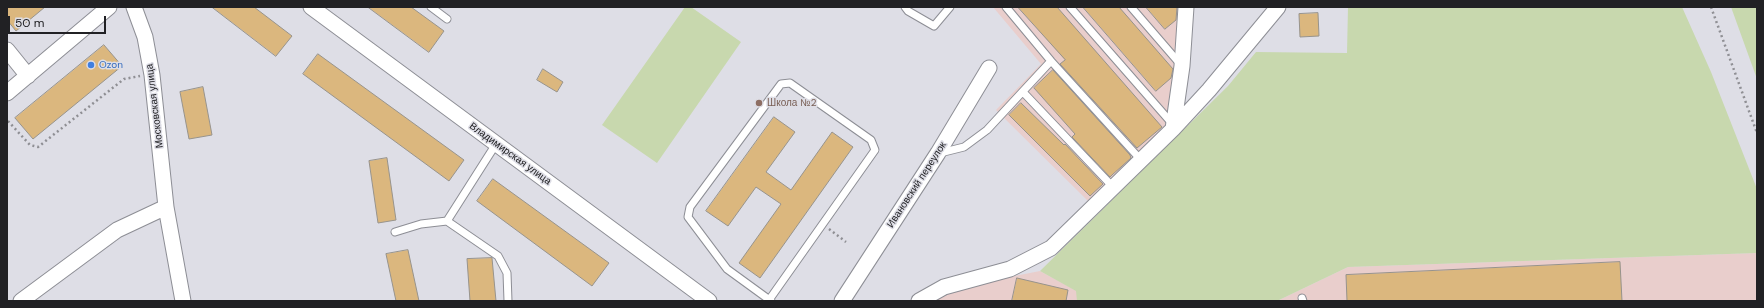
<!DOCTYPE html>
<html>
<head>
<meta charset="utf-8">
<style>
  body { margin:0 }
  #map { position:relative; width:1764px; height:308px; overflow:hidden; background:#dedee6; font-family:"DM Sans",sans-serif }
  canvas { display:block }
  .frame { position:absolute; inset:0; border:8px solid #212124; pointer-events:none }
  .scale { position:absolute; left:8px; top:16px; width:98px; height:18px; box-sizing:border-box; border:2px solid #212124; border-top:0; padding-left:5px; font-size:12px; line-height:14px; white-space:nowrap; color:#212124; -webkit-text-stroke:3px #dedee6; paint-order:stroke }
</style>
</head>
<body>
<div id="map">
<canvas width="1764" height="308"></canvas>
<div class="frame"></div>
<div class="scale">50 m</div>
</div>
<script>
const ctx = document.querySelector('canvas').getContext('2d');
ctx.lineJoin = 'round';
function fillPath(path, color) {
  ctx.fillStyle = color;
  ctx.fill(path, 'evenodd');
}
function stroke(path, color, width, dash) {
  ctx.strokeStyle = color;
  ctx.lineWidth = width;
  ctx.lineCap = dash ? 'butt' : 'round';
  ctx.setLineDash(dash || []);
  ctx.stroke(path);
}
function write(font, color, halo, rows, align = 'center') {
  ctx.font = font + ' "DM Sans",sans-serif';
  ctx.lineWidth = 3;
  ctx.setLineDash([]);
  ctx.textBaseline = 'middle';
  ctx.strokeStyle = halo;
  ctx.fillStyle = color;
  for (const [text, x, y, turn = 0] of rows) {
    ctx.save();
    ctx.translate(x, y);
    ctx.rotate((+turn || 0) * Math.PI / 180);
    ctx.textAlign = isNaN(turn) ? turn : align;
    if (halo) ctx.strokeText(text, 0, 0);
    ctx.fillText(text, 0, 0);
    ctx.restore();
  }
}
fillPath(new Path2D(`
  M993,7H1192L1167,126L1088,201L996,110L1041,64Z
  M1757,253V301H1277L1348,267Z
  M1040,271L1077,291V301H934L964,286Z`), '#e9cecc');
fillPath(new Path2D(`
  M685,7H691L741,42L657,163L602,125Z
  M1348,7H1682L1711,72L1757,189V253L1348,267L1277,301H1077L1076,291L1040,271L1228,86L1256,52L1347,53Z
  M1731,7H1757V79Z`), '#c8d8ae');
const building = new Path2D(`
  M7,7H45L16,31L7,20Z
  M212,7H254L292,36L276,56Z
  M368,7H411L444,31L429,52Z
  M1018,7H1057L1162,127L1137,148L1060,64L1065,60Z
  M1083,7H1119L1173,69L1171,78L1156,91Z
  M1146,7H1177L1176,20L1165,29Z
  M1318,13L1319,36L1300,37L1299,14Z
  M104,45L122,66L33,139L15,118Z
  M318,54L464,160L449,181L303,74Z
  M543,69L563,82L557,92L537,80Z
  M1053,70L1130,155L1131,158L1112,175L1110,177L1072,137L1075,134L1034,88Z
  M203,87L212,135L189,139L180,92Z
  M1021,103L1064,145L1065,144L1103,184L1090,196L1009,115Z
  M774,117L795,132L766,172L791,190L832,132L853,147L760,278L739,263L781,204L756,187L728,226L706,211Z
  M387,158L396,220L378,223L369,161Z
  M493,179L609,263L592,286L477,201Z
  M408,250L419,301H396L386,254Z
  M492,258L496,301H470L467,259Z
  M1620,262L1622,301H1347L1346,275Z
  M1017,278L1068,290L1066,301H1012Z`);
fillPath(building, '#dbb77e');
stroke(building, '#97938c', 1);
const service = new Path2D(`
  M431,7L447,19
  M905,7L908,11L934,26L950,7
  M1006,7L1051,61L1141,160
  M1070,7L1169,120L1174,122
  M1131,7L1181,65
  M1023,92L1113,187
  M940,153L964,147L987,130L1051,61
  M447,221L498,256L507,273L508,301
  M395,232L421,224L447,221L496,144
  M1302,298L1303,301
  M769,300L875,150L871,140L790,83L781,84L690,207L688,217L727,269L771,301`);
const minor = new Path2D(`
  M134,7L145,37L152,75L166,207L183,301
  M311,7L709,301
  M7,50L28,76
  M7,93L109,7
  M1173,129L1182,66L1186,7
  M21,301L117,230L166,207
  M842,301L938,153L989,68
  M919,301L944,287L1010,269L1051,248L1173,129L1209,90L1278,7`);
stroke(service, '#8d8e95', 9);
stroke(minor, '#8d8e95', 17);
stroke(new Path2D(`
  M1711,7L1757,133
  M8,121L30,145L38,147L124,79L140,76
  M829,229L846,242`), '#8f8f94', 2.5, [2, 3]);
stroke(service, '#fff', 7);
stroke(minor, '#fff', 15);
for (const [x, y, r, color] of [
  [91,65,4,"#3f7fe0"],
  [759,103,4,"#8d6e63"]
]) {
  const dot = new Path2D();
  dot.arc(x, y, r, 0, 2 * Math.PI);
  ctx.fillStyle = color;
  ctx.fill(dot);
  stroke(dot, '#dedee6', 1.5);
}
write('10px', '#366cbe', '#dedee6', [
  ["Ozon",99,65]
], 'left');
write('10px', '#785e54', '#dedee6', [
  ["Школа №2",767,103]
], 'left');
write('10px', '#212124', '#dedee6', [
  ["Московская улица",155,106,-97],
  ["Владимирская улица",510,154,36],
  ["Ивановский переулок",917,185,-57]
]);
</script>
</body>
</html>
